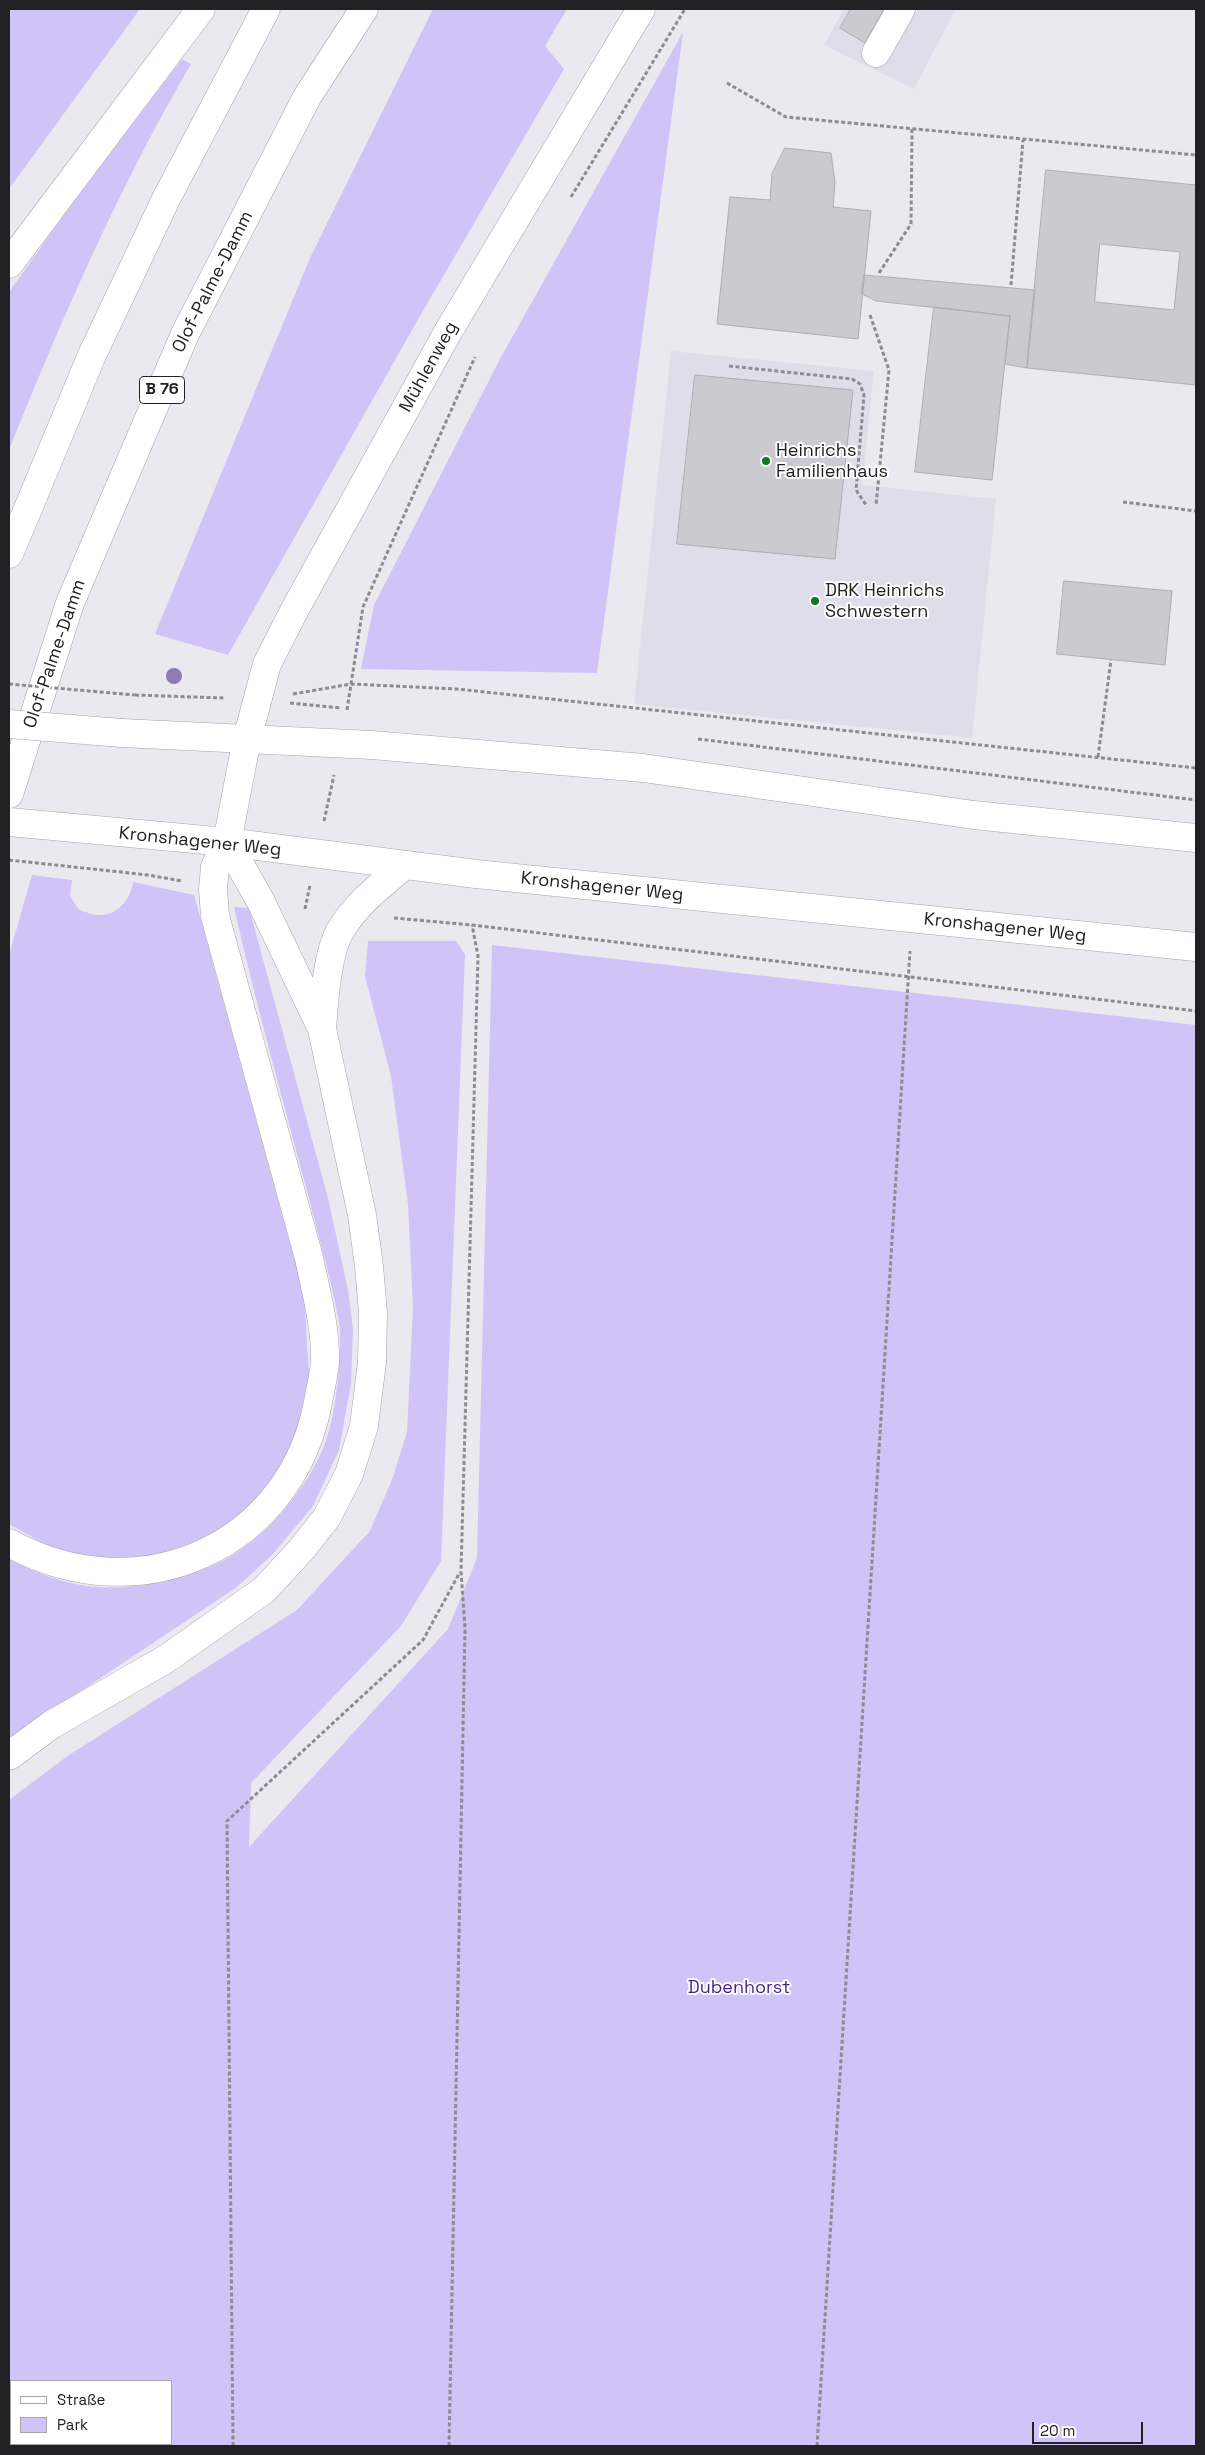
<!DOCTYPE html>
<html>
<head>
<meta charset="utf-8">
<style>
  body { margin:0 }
  #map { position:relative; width:1205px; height:2455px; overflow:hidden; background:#eae9ef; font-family:"Space Grotesk",sans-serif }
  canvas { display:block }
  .frame { position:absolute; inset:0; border:10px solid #212123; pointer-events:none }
  .legend { position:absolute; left:10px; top:2380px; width:162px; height:65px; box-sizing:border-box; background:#fff; border:1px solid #a6a6a7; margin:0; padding:6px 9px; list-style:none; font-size:15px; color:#212123 }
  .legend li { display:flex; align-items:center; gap:10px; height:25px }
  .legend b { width:25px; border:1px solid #a6a6a7 }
  .scale { position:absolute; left:1032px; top:2422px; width:111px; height:22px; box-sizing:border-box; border:2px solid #212123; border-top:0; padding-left:6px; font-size:15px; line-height:18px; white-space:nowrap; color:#212123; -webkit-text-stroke:4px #fff; paint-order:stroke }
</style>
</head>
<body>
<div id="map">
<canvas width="1205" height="2455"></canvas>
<div class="frame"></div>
<ul class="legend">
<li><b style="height:6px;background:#fff"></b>Straße</li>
<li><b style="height:14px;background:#cfc3f7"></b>Park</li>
</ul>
<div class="scale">20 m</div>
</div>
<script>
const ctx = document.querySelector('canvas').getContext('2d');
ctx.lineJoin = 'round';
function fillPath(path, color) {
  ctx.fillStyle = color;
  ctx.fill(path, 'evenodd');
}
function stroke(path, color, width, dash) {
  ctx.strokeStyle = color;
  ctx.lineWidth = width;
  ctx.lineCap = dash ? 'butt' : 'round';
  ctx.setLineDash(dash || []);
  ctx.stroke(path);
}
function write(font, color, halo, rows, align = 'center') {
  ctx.font = font + ' "Space Grotesk",sans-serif';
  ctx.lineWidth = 4;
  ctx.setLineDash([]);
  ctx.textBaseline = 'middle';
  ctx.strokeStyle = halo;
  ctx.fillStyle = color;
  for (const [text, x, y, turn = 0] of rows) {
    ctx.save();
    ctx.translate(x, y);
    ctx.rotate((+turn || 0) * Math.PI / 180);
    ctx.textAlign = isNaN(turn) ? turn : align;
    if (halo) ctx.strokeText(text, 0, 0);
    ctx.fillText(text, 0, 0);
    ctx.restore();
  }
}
fillPath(new Path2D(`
  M844,9H956L914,89L824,45Z
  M671,351L874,371L862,485L996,499L972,738L634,704Z`), '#e0ddeb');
fillPath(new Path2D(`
  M9,9H140L9,189Z
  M433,9H567L545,46L564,69L420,316L228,655L155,634L310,258Z
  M683,32L597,673L361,669L374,605L500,359Z
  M182,59L191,64C119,187 62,318 9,450V292L73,202Z
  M32,875L72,880L70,895C72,899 75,905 78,908C80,911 86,912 89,913C111,921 130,904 133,882L194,895L304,1294L309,1375L294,1442L270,1482L252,1504L222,1528L199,1540L158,1555L114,1558L84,1557L50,1547L9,1524V955Z
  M234,907L249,908L328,1198L348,1290L353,1329L351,1384L339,1450L313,1506L273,1554L237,1587L9,1739V1559C78,1596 134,1595 207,1568C256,1550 305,1494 324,1446C336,1416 341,1362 340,1330C339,1319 336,1308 334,1298C327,1264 317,1231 309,1198C283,1101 256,1004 234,907Z
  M368,941H456L465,954L441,1561L401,1626L251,1783L249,1847L448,1629L477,1558L492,945L1196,1025V2446H9V1800L69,1755L297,1610L370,1531L393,1477L407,1432L413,1307L408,1204L391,1076L365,976ZM11,2381H171V2444H11Z`), '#cfc3f7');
const building = new Path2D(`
  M851,9H884L865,43L840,28Z
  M785,148L831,153L835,182L833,207L871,211L858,339L717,324L730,197L770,200L772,174Z
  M1046,170L1196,185V385L1027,368ZM1100,244L1180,252L1174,310L1095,302Z
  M864,275L1035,290L1027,368L1005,364L1010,316L876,301L862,294Z
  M934,307L1010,316L992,480L915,472Z
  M695,375L853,390L835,559L677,544Z
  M1064,581L1172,591L1165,665L1057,654Z`);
fillPath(building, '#cbcad0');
stroke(building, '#aeadb3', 1);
const minor = new Path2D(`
  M876,53L901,9
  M247,739L267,664L294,611L449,330L641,9`);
const major = new Path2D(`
  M122,733L372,745L643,768L974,815L1196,838
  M9,822L227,842L476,874L1196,947`);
const highway = new Path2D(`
  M9,264L201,9
  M9,554L92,355L166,199L266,9
  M9,794L70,603L185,334L307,97L364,9
  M322,1029C324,1002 327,954 340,931C356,904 382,884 405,865
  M9,1543C140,1615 294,1547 319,1397C321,1386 324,1374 325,1363C326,1328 316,1292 309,1258L215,916L213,889L215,867L227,842L247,739
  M9,1756L51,1725L166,1659L264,1590L301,1550L327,1517L349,1474L364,1426L372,1362L373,1313L369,1266L362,1215L322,1029L260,900L227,842`);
stroke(minor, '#a3a2a8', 29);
stroke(major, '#a3a2a8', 29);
stroke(highway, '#a3a2a8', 29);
stroke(new Path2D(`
  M727,83L786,117L1196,155
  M571,197L685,9
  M879,273L911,224L912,129
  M1011,285L1023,140
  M870,315L889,370L876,506
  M729,366L852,379L860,384L864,395L856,490L866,505
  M1123,502L1196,511
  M293,694L351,684L457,689L1196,768
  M135,695L224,698
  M290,703L341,708
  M347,710L363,607L475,357
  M698,739L1196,800
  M1098,757L1111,660
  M324,821L334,775
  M9,860L148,875L182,881
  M305,909L310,885
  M394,918L472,925L1196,1011
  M233,2446L227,1821L423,1640L460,1572
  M449,2446L465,1628L461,1571L478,956L472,925
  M817,2446L910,951`), '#8c8c90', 3, [4, 2.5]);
stroke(minor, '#fff', 28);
stroke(major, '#fff', 28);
stroke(highway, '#fff', 28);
const majorBridge = new Path2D(`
  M9,724L122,733`);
stroke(majorBridge, '#a3a2a8', 29, []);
stroke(new Path2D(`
  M9,684L135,695`), '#8c8c90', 3, [4, 2.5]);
stroke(majorBridge, '#fff', 28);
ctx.fillStyle = '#907ab3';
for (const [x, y] of [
  [174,676]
]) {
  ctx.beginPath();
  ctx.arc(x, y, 8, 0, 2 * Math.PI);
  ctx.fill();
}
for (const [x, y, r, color] of [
  [766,461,5,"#127525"],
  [815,601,5,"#127525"]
]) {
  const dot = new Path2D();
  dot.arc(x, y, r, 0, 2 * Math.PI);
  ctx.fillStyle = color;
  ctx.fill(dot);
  stroke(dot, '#fff', 2);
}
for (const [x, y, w] of [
  [162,390,45]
]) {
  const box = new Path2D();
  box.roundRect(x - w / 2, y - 13.5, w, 27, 4);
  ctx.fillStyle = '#fff';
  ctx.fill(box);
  stroke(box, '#212123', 1);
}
write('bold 16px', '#212123', null, [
  ["B 76",162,390]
]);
write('18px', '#212123', '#fff', [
  ["Olof-Palme-Damm",213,282,-63],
  ["Mühlenweg",429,367,-61],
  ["Olof-Palme-Damm",55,654,-71],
  ["Kronshagener Weg",200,842,6],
  ["Kronshagener Weg",602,887,6],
  ["Kronshagener Weg",1005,928,6]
]);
write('18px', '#212123', '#fff', [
  ["Heinrichs",776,451],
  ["Familienhaus",776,472],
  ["DRK Heinrichs",825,591],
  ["Schwestern",825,612]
], 'left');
write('18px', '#461f82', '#fff', [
  ["Dubenhorst",739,1988]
]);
</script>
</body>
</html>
